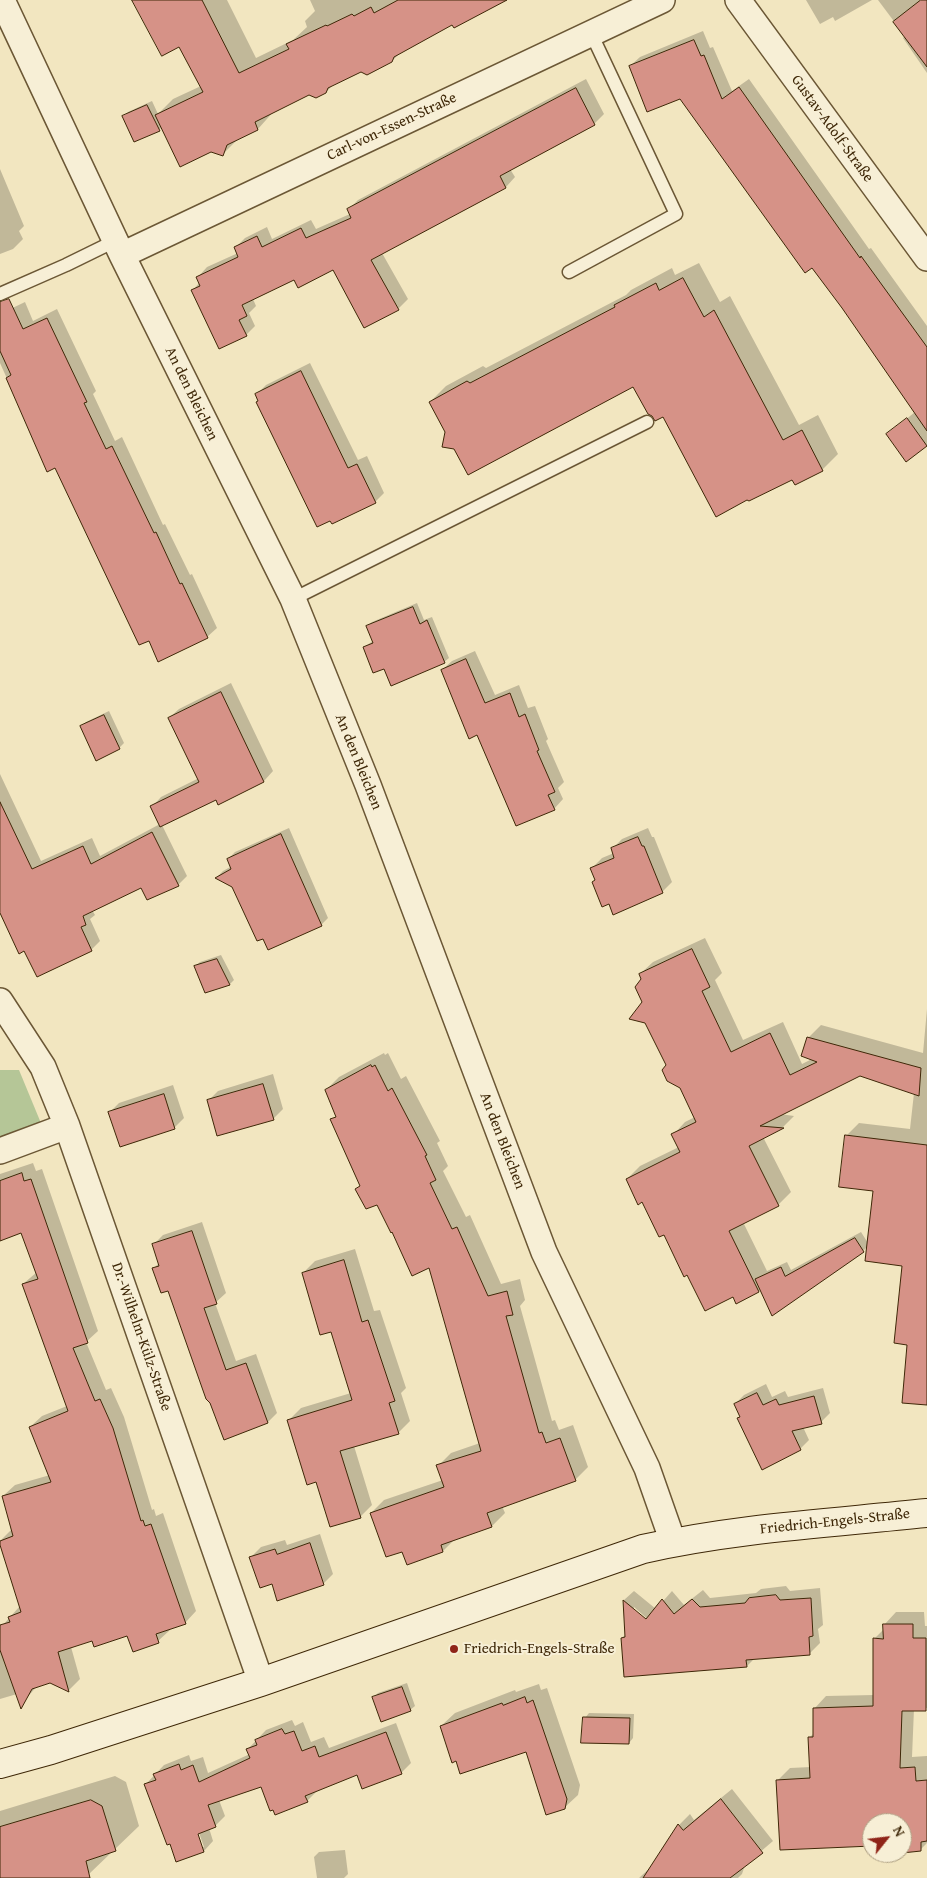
<!DOCTYPE html>
<html>
<head>
<meta charset="utf-8">
<style>
  body { margin:0 }
  #map { position:relative; width:927px; height:1878px; overflow:hidden; background:#f2e6c0; font-family:"Gentium Book Plus",serif }
  canvas { display:block }
  .north { position:absolute; left:862px; top:1813px; width:50px; height:50px; box-sizing:border-box; background:#f7efd6; border:1px solid #ad9f83; border-radius:50%; rotate:61deg; font-size:14px; font-weight:700; line-height:20px; text-align:center; color:#3e2707 }
  .north::after { content:''; display:block; margin:auto; width:18px; height:22px; background:#8f2418; clip-path:polygon(50% 0,100% 100%,50% 72%,0 100%) }
</style>
</head>
<body>
<div id="map">
<canvas width="927" height="1878"></canvas>
<div class="north">N</div>
</div>
<script>
const ctx = document.querySelector('canvas').getContext('2d');
ctx.lineJoin = 'round';
function fillPath(path, color) {
  ctx.fillStyle = color;
  ctx.fill(path, 'evenodd');
}
function stroke(path, color, width, dash) {
  ctx.strokeStyle = color;
  ctx.lineWidth = width;
  ctx.lineCap = dash ? 'butt' : 'round';
  ctx.setLineDash(dash || []);
  ctx.stroke(path);
}
function write(font, color, halo, rows, align = 'center') {
  ctx.font = font + ' "Gentium Book Plus",serif';
  ctx.lineWidth = 4;
  ctx.setLineDash([]);
  ctx.textBaseline = 'middle';
  ctx.strokeStyle = halo;
  ctx.fillStyle = color;
  for (const [text, x, y, turn = 0] of rows) {
    ctx.save();
    ctx.translate(x, y);
    ctx.rotate((+turn || 0) * Math.PI / 180);
    ctx.textAlign = isNaN(turn) ? turn : align;
    if (halo) ctx.strokeText(text, 0, 0);
    ctx.fillText(text, 0, 0);
    ctx.restore();
  }
}
fillPath(new Path2D(`
  M0,1070H19L43,1128L0,1146Z`), '#b5c697');
fillPath(new Path2D(`
  M137,0H227L256,58L293,40L307,27L305,21L315,11L310,0H498L402,51L392,61L361,70L335,83L326,92L309,94L274,111L258,129L239,138L222,155L162,127L159,130L124,117L128,112L152,101L158,114L173,99L201,86L179,46Z
  M806,0H872L835,21L833,17L820,24Z
  M878,0H927V73L903,38L905,36Z
  M703,31L710,48L713,47L732,91L749,79L869,249L871,248L927,326V445L907,460L888,434L915,412L843,308L681,97L630,66L640,57Z
  M586,79L604,114L594,124L510,169L515,177L506,187L382,253L408,299L398,309L334,269L295,279L253,299L256,306L249,313L255,326L246,335L193,290L200,282L198,277L207,267L238,253L235,248L245,238L267,227L272,239L311,220L316,229L350,214L348,210L358,200Z
  M0,169L24,226L19,231L23,239L13,249L0,254Z
  M699,263L720,302L730,296L799,425L818,415L838,454L822,470L793,478L663,416L634,385L447,431L430,402L446,386L483,366L486,368L626,295L631,290L672,268L675,275Z
  M25,302L33,321L57,309L96,391L93,394L115,441L122,437L163,525L165,524L190,575L192,574L217,628L207,637L56,466L48,470L0,363V314Z
  M310,363L358,460L367,456L384,493L375,502L259,401L257,394L266,385Z
  M417,603L424,620L432,617L449,658L444,662L384,667L364,647L373,641L367,626L372,622Z
  M475,651L495,695L519,685L528,708L535,706L548,739L546,741L564,782L558,788L563,799L554,809L442,670L452,661Z
  M231,683L273,771L264,781L218,803L217,798L162,825L187,876L178,885L147,899L141,887L92,910L95,915L90,919L100,941L91,950L0,889V774L41,861L92,838L100,856L160,824L152,807L161,797L199,778L169,718L179,709Z
  M109,711L124,743L119,748L81,726L86,722Z
  M289,828L328,918L321,925L217,877L223,871L232,866L228,859L235,852Z
  M648,828L652,837H654L672,882L662,892L596,879L592,868L602,858L614,853L612,849L622,839Z
  M705,938L722,973L715,980L743,1040L783,1022L802,1064L812,1059L808,1038L821,1025L923,1053L927,1009V1404L909,1344L904,1264L868,1246L863,1251L759,1291L734,1295L688,1273L643,1201L627,1179L640,1166L679,1147L673,1135L685,1122L695,1117L681,1087L668,1065L644,1002L643,979L640,974L653,962ZM860,1075L914,1093L910,1129L859,1123L846,1136L875,1190L868,1243L861,1232L791,1270L787,1262L767,1271L743,1222L778,1205L791,1192L763,1137L783,1127L794,1116L780,1114Z
  M221,955L234,980L230,984L195,966L200,962Z
  M384,1053L385,1055L388,1053L401,1079L406,1076L440,1141L437,1143L448,1166L443,1171L466,1217L470,1215L501,1284L520,1279L525,1300L520,1306L552,1421L555,1420L559,1430L573,1425L588,1467L575,1480L502,1506L505,1513L492,1526L455,1539L443,1551L403,1550L371,1513L384,1500L443,1480L438,1466L451,1453L480,1443L430,1267L393,1230L378,1203L357,1189L361,1185L332,1120L337,1115L326,1090L339,1077Z
  M273,1074L283,1109L273,1119L208,1101L218,1091Z
  M173,1085L184,1118L174,1128L110,1112L119,1103Z
  M33,1163L36,1171L42,1169L98,1331L86,1342L106,1390L111,1388L124,1417L152,1510L154,1509L156,1516L163,1513L196,1611L185,1623L169,1628L170,1630L158,1641L128,1634L92,1640L71,1647L80,1679L69,1690L50,1681L38,1685L25,1700L17,1694L0,1699V1631L2,1626L20,1606L0,1541L11,1530L3,1496L15,1485L50,1475L30,1427L42,1416L67,1406L23,1284L37,1272L22,1232L0,1239V1174Z
  M202,1222L226,1293L215,1303L236,1361L256,1354L277,1413L268,1422L224,1438L169,1289L154,1268L160,1262L153,1245L163,1235Z
  M355,1249L374,1311L380,1310L406,1388L401,1393L410,1421L398,1433L354,1446L372,1505L360,1517L317,1480L289,1420L301,1408L351,1393L332,1330L303,1273L315,1261Z
  M766,1384L772,1397L785,1391L788,1397L823,1388L830,1413L821,1422L803,1427L809,1440L800,1449L735,1404L744,1395Z
  M320,1534L333,1574L323,1584L272,1583L251,1557L261,1547L285,1540L287,1545Z
  M786,1586L790,1591L820,1588L823,1625L818,1629L820,1643L810,1653L755,1658L747,1666L622,1638L626,1634L624,1600L634,1591L656,1609L672,1591L684,1605L703,1590L710,1598L756,1593L761,1589ZM634,1607L651,1622L650,1624L634,1610Z
  M896,1612H924L925,1626H927V1708L914,1709L912,1757L927,1756V1843L920,1850L902,1852V1823H872V1844L778,1780L790,1768L811,1767L809,1738L815,1732L814,1709L826,1696L874,1695V1639L884,1629V1625Z
  M407,1683L415,1706L410,1710L373,1698L378,1693Z
  M539,1684L541,1690L547,1688L580,1785L578,1795L564,1808L527,1750L441,1726L455,1713L515,1690L516,1692Z
  M589,1713L634,1714L633,1738L629,1743L585,1718Z
  M292,1720L295,1726L303,1722L311,1742L324,1737L329,1748L396,1723L411,1763L401,1773L358,1774L316,1790L317,1791L307,1801L274,1808L262,1785L219,1800L225,1816L215,1826L209,1828L213,1841L204,1851L177,1860L146,1784L164,1765L189,1755L191,1761L203,1757L208,1773L250,1754L248,1749L266,1730ZM197,1827L204,1847H201L195,1828Z
  M115,1776L126,1782L139,1826L89,1874L75,1878H0V1811Z
  M732,1789L773,1841L745,1865L742,1874L738,1878H639L653,1865L679,1825L690,1814L694,1820Z
  M345,1850L348,1874L344,1878H317L314,1857L319,1852Z`), '#0003');
const building = new Path2D(`
  M132,0H202L239,73L289,49L286,44L326,25L327,26L352,14L354,16L371,7L374,13L398,0H507L454,28L452,25L394,57L392,62L367,75L361,72L328,88L326,93L316,98L309,95L255,122L258,130L227,145L223,156L211,152L180,167L155,115L203,92L179,47L162,56Z
  M921,0H927V67L893,22Z
  M694,40L701,56L704,55L722,99L739,87L860,258L861,256L927,347V431L842,308L812,268L805,273L680,99L647,112L629,66Z
  M576,88L595,125L500,176L506,188L371,260L399,310L364,328L333,270L298,288L294,280L242,305L247,316L239,320L247,336L219,349L191,290L200,286L196,277L238,257L234,247L257,236L262,247L301,228L306,238L351,218L347,209Z
  M147,105L160,131L134,142L122,116Z
  M683,278L704,317L714,310L783,440L802,430L823,471L795,485L792,480L749,501L747,500L716,517L663,417L655,421L652,416L648,414L633,387L468,475L454,449L442,447L445,432L429,402L467,381L470,383L615,307L614,305L656,283L659,290Z
  M9,299L23,329L47,318L87,402L84,403L106,449L112,446L154,533L156,532L180,584L182,583L208,638L158,662L149,641L139,645L55,468L47,472L6,378L11,375L0,351V302Z
  M301,371L348,468L357,464L376,503L332,524L330,521L317,527L256,402L258,401L255,394Z
  M907,418L927,446L906,462L886,434Z
  M413,607L420,624L427,620L445,663L391,686L384,669L373,673L363,647L373,643L366,626Z
  M466,659L485,703L510,693L519,717L525,714L539,750L537,751L555,792L548,795L555,810L516,826L477,735L469,739L441,670Z
  M221,692L264,782L218,805L216,800L160,827L150,806L199,782L168,718Z
  M104,715L120,749L96,761L80,726Z
  M0,802L32,869L83,846L91,864L152,832L179,886L147,900L141,888L83,916L86,925L81,927L92,951L37,977L24,951L19,954L0,913Z
  M281,834L322,926L268,950L263,939L257,941L232,887L215,878L231,869L227,859Z
  M638,837L642,846H644L663,893L613,915L609,904L602,907L592,882L595,880L590,868L614,858L611,848Z
  M692,949L710,987L702,991L731,1052L770,1033L790,1075L817,1062L801,1056L807,1037L921,1068L919,1096L860,1076L760,1126L784,1128L749,1146L779,1206L729,1231L759,1292L736,1304L733,1297L705,1311L687,1275L684,1277L664,1235L659,1237L642,1202L638,1205L626,1179L680,1152L671,1134L696,1122L680,1088L667,1081L662,1070L666,1065L645,1023L629,1019L642,1002L635,987L641,979L639,974Z
  M217,959L230,985L205,993L194,966Z
  M371,1065L372,1067L375,1065L388,1091L392,1088L427,1155L425,1156L436,1180L430,1183L452,1229L457,1227L488,1296L507,1291L513,1315L506,1316L539,1433L542,1432L546,1443L560,1438L576,1481L487,1513L492,1527L441,1545L443,1552L407,1565L402,1552L386,1557L370,1513L444,1487L436,1465L481,1451L429,1268L412,1276L392,1232L391,1233L377,1205L366,1209L355,1189L360,1186L330,1119L336,1117L325,1090Z
  M263,1084L274,1120L217,1136L207,1100Z
  M164,1094L175,1129L120,1147L108,1112Z
  M845,1135L927,1145V1405L902,1403L907,1345L894,1343L902,1266L865,1261L873,1191L839,1187Z
  M22,1173L24,1181L31,1179L88,1343L73,1348L95,1401L100,1399L113,1428L141,1521L143,1520L145,1526L151,1524L186,1624L156,1634L159,1643L133,1652L127,1636L94,1647L92,1641L58,1652L69,1692L50,1683L32,1689L21,1709L0,1650V1625L10,1622L8,1617L21,1612L0,1545V1541L13,1536L2,1496L51,1482L29,1427L68,1411L22,1284L38,1279L21,1233L0,1241V1181Z
  M192,1231L217,1304L204,1308L226,1370L246,1363L268,1423L224,1440L210,1403L206,1399L168,1291L161,1293L152,1268L159,1266L152,1244Z
  M855,1238L864,1252L772,1316L755,1279L781,1267L785,1276Z
  M344,1260L362,1322L368,1320L395,1401L389,1403L399,1434L340,1451L361,1518L330,1527L316,1482L307,1485L287,1420L352,1400L331,1332L320,1335L302,1273Z
  M757,1393L763,1405L776,1399L779,1405L814,1396L822,1424L792,1431L801,1450L762,1470L737,1418L740,1417L734,1404Z
  M310,1543L324,1585L277,1601L272,1584L260,1588L249,1557L275,1549L277,1554Z
  M776,1595L780,1600L811,1598L813,1636L809,1637L810,1655L746,1660L747,1667L624,1677L621,1638L625,1637L623,1600L646,1619L662,1599L674,1614L692,1599L700,1607L745,1603L749,1598Z
  M883,1624H913V1638H926V1711H902L900,1768L915,1767L916,1781L927,1780V1841L921,1842V1851L902,1853V1823H872V1846L780,1850L776,1780L810,1778L808,1737H813V1708L873,1706V1638L883,1639Z
  M402,1687L411,1711L381,1722L372,1697Z
  M525,1697L527,1703L533,1700L567,1799L565,1809L546,1815L526,1752L460,1774L456,1761L452,1763L440,1726L502,1703L503,1705Z
  M583,1717L630,1718L629,1744L581,1743Z
  M282,1729L285,1734L294,1731L302,1751L315,1746L319,1757L386,1732L402,1774L362,1789L357,1775L305,1796L308,1802L275,1815L273,1810L270,1811L261,1787L208,1805L216,1827L198,1834L204,1852L176,1862L170,1844L167,1845L144,1784L156,1780L153,1774L179,1764L181,1770L193,1765L199,1782L250,1758L246,1749L257,1745L255,1740Z
  M721,1799L763,1853L730,1878H643L678,1824L683,1830Z
  M91,1800L102,1806L116,1851L86,1861L90,1878H0V1827Z`);
fillPath(building, '#d69287');
stroke(building, '#3e2707', 1);
const lane = new Path2D(`
  M569,272L676,214L591,33
  M0,294L66,265L115,241
  M293,599L647,422`);
const street = new Path2D(`
  M2,0L122,255L293,599L368,785L544,1252L647,1468L673,1542
  M738,0L927,258
  M122,255L662,0
  M0,1001L43,1067L67,1126L261,1682
  M0,1151L67,1126`);
const secondary = new Path2D(`
  M0,1764L51,1750L261,1682L643,1549C736,1528 832,1523 927,1513`);
stroke(lane, '#6b5735', 15);
stroke(street, '#6b5735', 28);
stroke(secondary, '#3e2707', 30);
stroke(lane, '#f7efd6', 12);
stroke(street, '#f7efd6', 25);
stroke(secondary, '#f7efd6', 28);
for (const [x, y, r, color] of [
  [454,1649,5,"#8f2418"]
]) {
  const dot = new Path2D();
  dot.arc(x, y, r, 0, 2 * Math.PI);
  ctx.fillStyle = color;
  ctx.fill(dot);
  stroke(dot, '#f7efd6', 2);
}
write('15px', '#3e2707', '#f7efd6', [
  ["Carl-von-Essen-Straße",392,127,-25],
  ["Gustav-Adolf-Straße",832,129,54],
  ["An den Bleichen",191,394,64],
  ["An den Bleichen",358,762,68],
  ["An den Bleichen",502,1141,69],
  ["Dr.-Wilhelm-Külz-Straße",141,1337,71],
  ["Friedrich-Engels-Straße",835,1522,-6]
]);
write('15px', '#3e2707', '#f7efd6', [
  ["Friedrich-Engels-Straße",464,1649]
], 'left');
</script>
</body>
</html>
